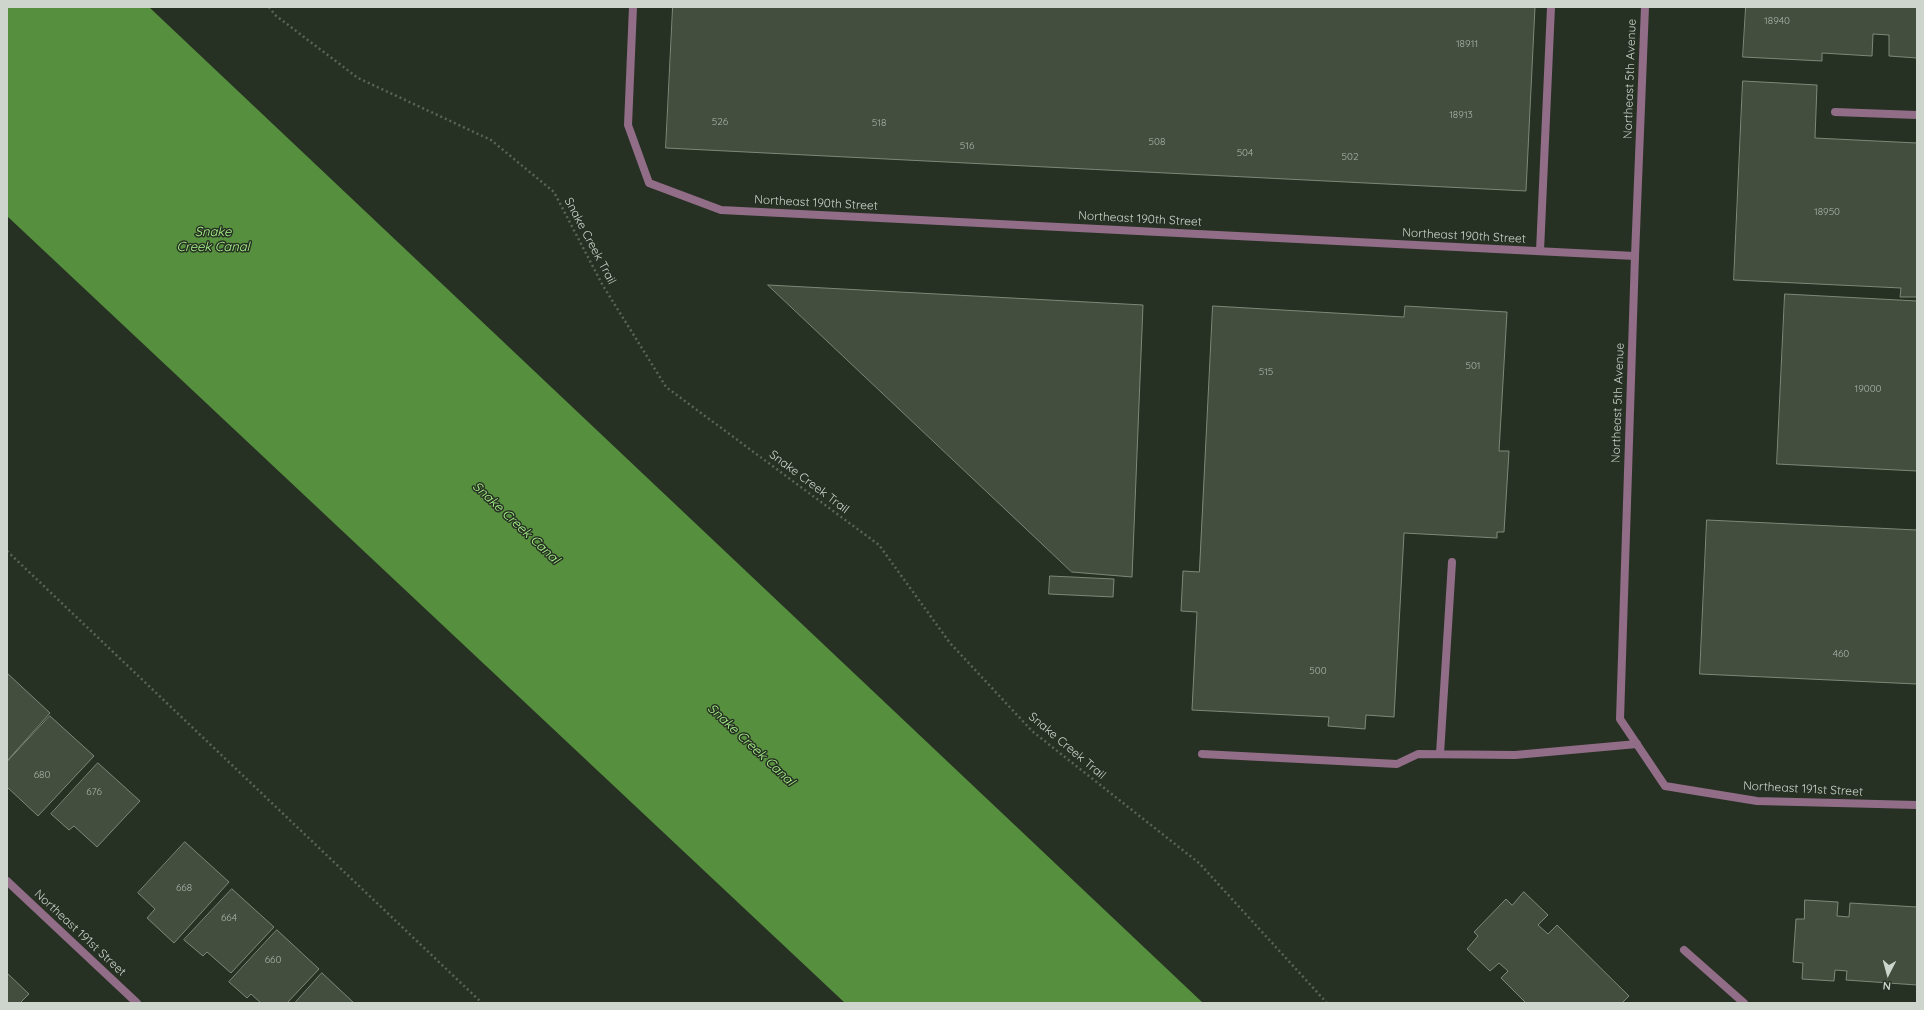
<!DOCTYPE html>
<html>
<head>
<meta charset="utf-8">
<style>
  body { margin:0 }
  #map { position:relative; width:1924px; height:1010px; overflow:hidden; background:#273123; font-family:Quicksand,sans-serif }
  canvas { display:block }
  .frame { position:absolute; inset:0; border:8px solid #ced5cc; pointer-events:none }
  .north { position:absolute; left:1868px; top:954px; width:40px; height:40px; -webkit-text-stroke:3px #273123; paint-order:stroke; rotate:186deg; font-size:11px; font-weight:700; line-height:16px; text-align:center; color:#ced5cc }
  .north::after { content:''; display:block; margin:auto; width:14px; height:18px; background:#ced5cc; clip-path:polygon(50% 0,100% 100%,50% 72%,0 100%) }
</style>
</head>
<body>
<div id="map">
<canvas width="1924" height="1010"></canvas>
<div class="frame"></div>
<div class="north">N</div>
</div>
<script>
const ctx = document.querySelector('canvas').getContext('2d');
ctx.lineJoin = 'round';
function fillPath(path, color) {
  ctx.fillStyle = color;
  ctx.fill(path, 'evenodd');
}
function stroke(path, color, width, dash) {
  ctx.strokeStyle = color;
  ctx.lineWidth = width;
  ctx.lineCap = dash ? 'butt' : 'round';
  ctx.setLineDash(dash || []);
  ctx.stroke(path);
}
function write(font, color, halo, rows, align = 'center') {
  ctx.font = font + ' Quicksand,sans-serif';
  ctx.lineWidth = 3;
  ctx.setLineDash([]);
  ctx.textBaseline = 'middle';
  ctx.strokeStyle = halo;
  ctx.fillStyle = color;
  for (const [text, x, y, turn = 0] of rows) {
    ctx.save();
    ctx.translate(x, y);
    ctx.rotate((+turn || 0) * Math.PI / 180);
    ctx.textAlign = isNaN(turn) ? turn : align;
    if (halo) ctx.strokeText(text, 0, 0);
    ctx.fillText(text, 0, 0);
    ctx.restore();
  }
}
fillPath(new Path2D(`
  M7,7H149L1203,1003H845L7,216Z`), '#56903e');
const building = new Path2D(`
  M673,7H1535L1526,191L666,148Z
  M1746,7H1917V58L1889,56V35L1873,34L1872,56L1822,53V61L1743,57Z
  M1743,81L1817,85L1815,138L1917,143V297H1900L1901,288L1734,280Z
  M768,285L1143,305L1132,577L1072,572Z
  M1785,294L1917,301V471L1777,464Z
  M1213,306L1404,317L1405,306L1507,312L1499,451H1509L1504,532H1497V538L1404,533L1394,717L1366,715L1365,729L1328,726L1329,717L1192,710L1197,612L1181,611L1183,571L1199,572Z
  M1707,520L1917,530V684L1700,674Z
  M1050,576L1114,579L1113,597L1049,594Z
  M7,673L50,713L7,761Z
  M50,716L94,756L38,816L7,787V762Z
  M98,763L140,801L97,847L74,826L69,830L51,814Z
  M185,842L229,882L174,943L147,918L155,909L138,893Z
  M232,889L274,927L231,973L207,952L203,956L184,940Z
  M1524,892L1548,915L1538,925L1548,934L1557,925L1629,996L1622,1003H1526L1501,978L1508,971L1499,963L1490,971L1467,949L1478,936L1474,932L1506,899L1512,905Z
  M1805,900L1838,902L1837,916L1849,917L1850,903L1917,907V985L1846,980L1847,971L1835,970L1834,981L1802,979L1803,963L1793,962L1796,919H1804Z
  M277,930L319,969L287,1003H261L251,994L247,998L229,982Z
  M7,973L29,994L20,1003H7Z
  M322,973L354,1003H295Z`);
fillPath(building, '#434e3f');
stroke(building, '#7c8978', 1);
stroke(new Path2D(`
  M269,7L275,15L358,78L491,140L554,192L602,284L666,387L879,545L950,643L1032,731L1199,863L1327,1003
  M7,551L482,1003`), '#5a6457', 2.5, [2, 3]);
stroke(new Path2D(`
  M1835,112L1917,115
  M1540,251L1551,7
  M1202,754L1397,764L1418,754L1515,755L1637,744
  M1440,754L1452,562`), '#916d87', 8);
stroke(new Path2D(`
  M633,7L628,125L649,183L721,210L1635,256
  M7,881L137,1003
  M1684,950L1744,1003`), '#916d87', 8);
stroke(new Path2D(`
  M1645,7L1635,256L1620,719L1665,786L1757,801L1917,805`), '#916d87', 8);
write('10px', '#abb3a9', null, [
  ["18940",1777,21],
  ["18911",1467,44],
  ["18913",1461,115],
  ["526",720,122],
  ["518",879,123],
  ["508",1157,142],
  ["516",967,146],
  ["504",1245,153],
  ["502",1350,157],
  ["18950",1827,212],
  ["501",1473,366],
  ["515",1266,372],
  ["19000",1868,389],
  ["460",1841,654],
  ["500",1318,671],
  ["680",42,775],
  ["676",94,792],
  ["668",184,888],
  ["664",229,918],
  ["660",273,960]
]);
write('12px', '#ced5cc', '#273123', [
  ["Northeast 5th Avenue",1630,79,-88],
  ["Northeast 190th Street",816,203,3],
  ["Northeast 190th Street",1140,219,3],
  ["Northeast 190th Street",1464,236,3],
  ["Snake Creek Trail",590,241,62],
  ["Northeast 5th Avenue",1618,403,-88],
  ["Snake Creek Trail",809,482,37],
  ["Snake Creek Trail",1067,746,40],
  ["Northeast 191st Street",1803,789,3],
  ["Northeast 191st Street",80,933,43]
]);
write('italic 13px', '#a9f78b', '#273123', [
  ["Snake",213,232],
  ["Creek Canal",213,247],
  ["Snake Creek Canal",516,523,43],
  ["Snake Creek Canal",751,745,43]
]);
</script>
</body>
</html>
